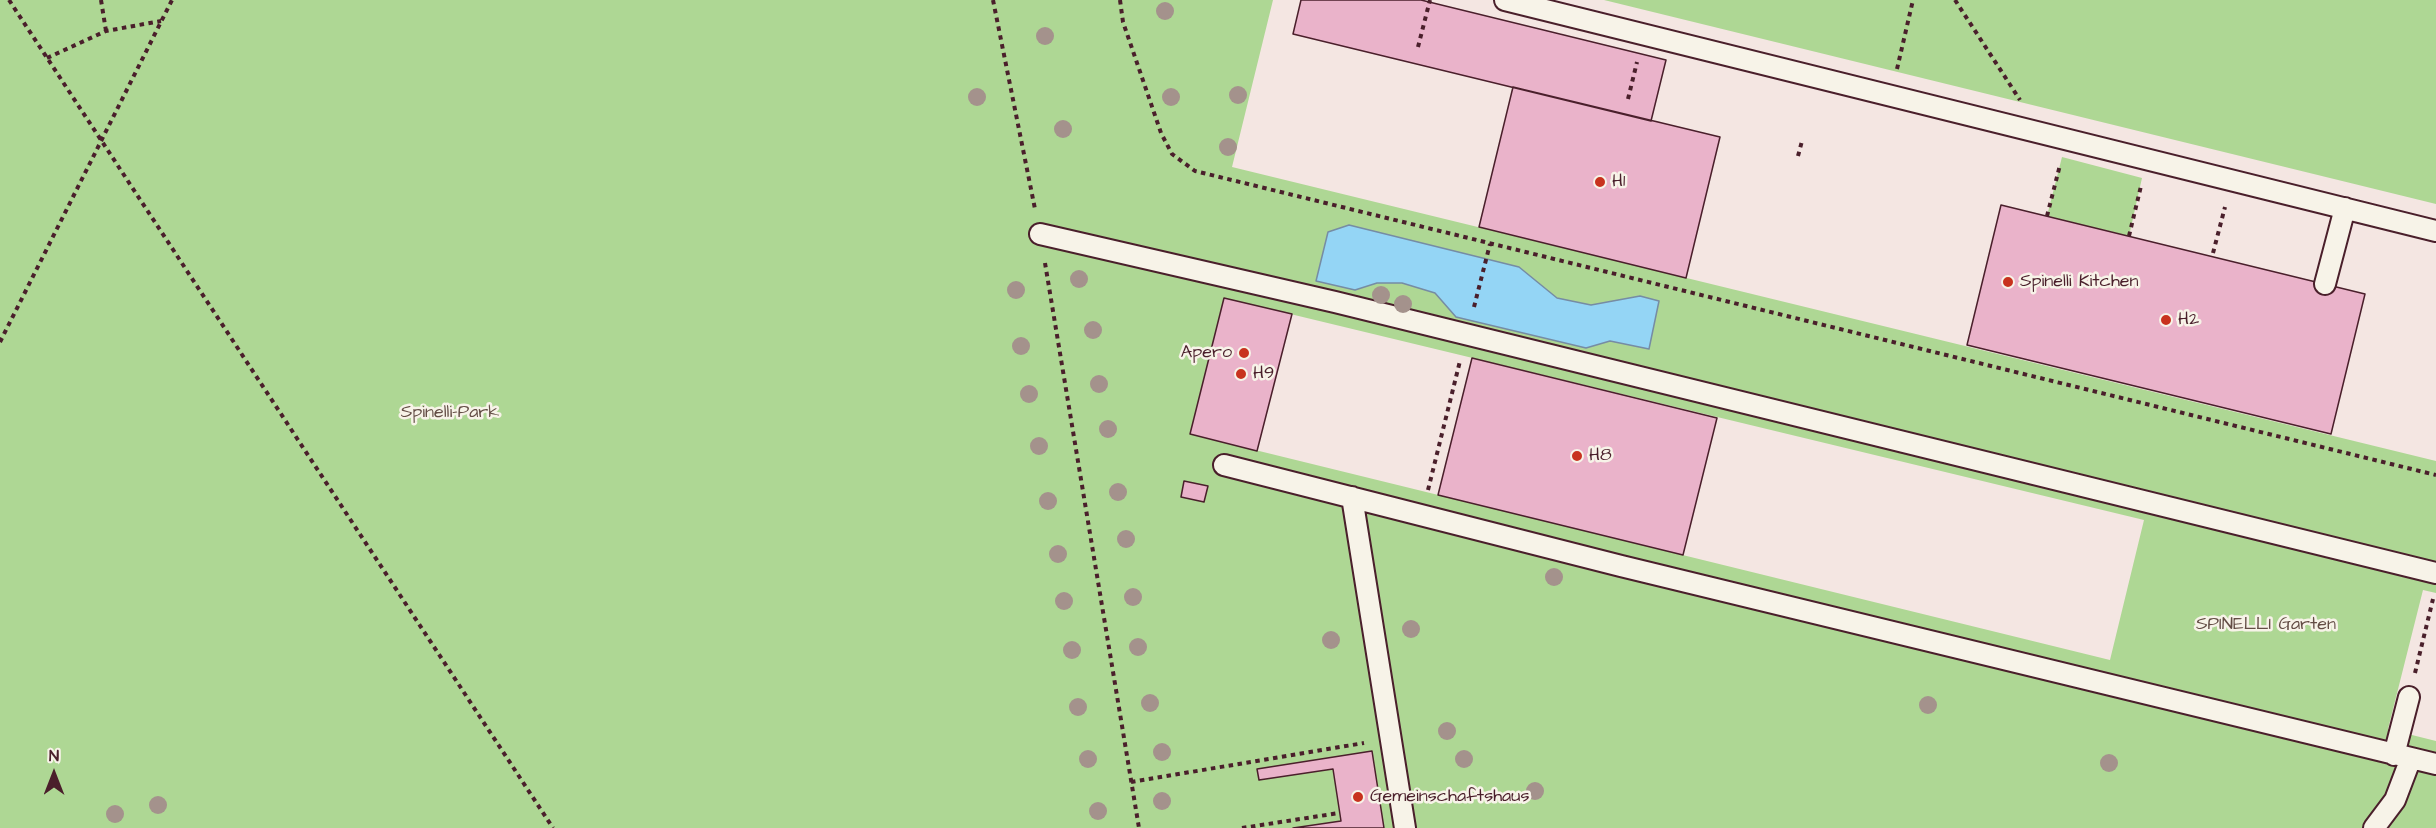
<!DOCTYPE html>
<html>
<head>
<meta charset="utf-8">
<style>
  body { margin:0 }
  #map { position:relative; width:2436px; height:828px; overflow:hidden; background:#f4e6e2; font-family:"Architects Daughter",sans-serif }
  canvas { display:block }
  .north { position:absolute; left:24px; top:744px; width:60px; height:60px; -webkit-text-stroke:4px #f7f3e8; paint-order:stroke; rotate:0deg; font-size:16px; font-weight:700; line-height:24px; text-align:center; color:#4a1f2b }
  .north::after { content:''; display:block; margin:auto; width:21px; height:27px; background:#4a1f2b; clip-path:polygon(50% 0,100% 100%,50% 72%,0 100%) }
</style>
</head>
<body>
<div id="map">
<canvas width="2436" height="828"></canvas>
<div class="north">N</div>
</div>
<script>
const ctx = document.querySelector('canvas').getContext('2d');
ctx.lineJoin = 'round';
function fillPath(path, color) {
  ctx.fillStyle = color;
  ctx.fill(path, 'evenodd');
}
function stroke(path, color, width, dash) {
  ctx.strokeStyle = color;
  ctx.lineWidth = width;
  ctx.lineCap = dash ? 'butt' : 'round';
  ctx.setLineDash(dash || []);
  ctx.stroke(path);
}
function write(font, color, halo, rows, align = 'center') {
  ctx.font = font + ' "Architects Daughter",sans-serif';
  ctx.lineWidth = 5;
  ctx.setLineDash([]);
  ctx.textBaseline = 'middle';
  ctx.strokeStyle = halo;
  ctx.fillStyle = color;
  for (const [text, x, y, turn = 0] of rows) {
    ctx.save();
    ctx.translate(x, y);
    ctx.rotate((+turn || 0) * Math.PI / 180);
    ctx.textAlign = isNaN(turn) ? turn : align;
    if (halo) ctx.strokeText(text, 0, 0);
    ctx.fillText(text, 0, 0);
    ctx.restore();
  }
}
fillPath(new Path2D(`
  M0,0H1273L1232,167L2436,461V593L2423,590L2388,729L2436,741V828H0ZM1224,298L2144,520L2110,660L1190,434Z
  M1604,0H2436V204Z
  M2062,157L2142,178L2129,236L2047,216Z`), '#aed794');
const water = new Path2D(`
  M1349,225L1519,267L1557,298L1591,305L1640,296L1659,301L1649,349L1610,341L1586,348L1456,317L1435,293L1402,283H1377L1355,290L1316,281L1328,232Z`);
fillPath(water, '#94d5f5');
stroke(water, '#768ca4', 1.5);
const building = new Path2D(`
  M1301,0H1421L1666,60L1651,121L1293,34Z
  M1513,87L1720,137L1686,278L1479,227Z
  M2001,205L2365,294L2331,434L1967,345Z
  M1224,298L1292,314L1257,451L1190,434Z
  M1472,358L1717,418L1683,555L1438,495Z
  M1184,481L1208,486L1204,502L1181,497Z
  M1372,751L1384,828H1293L1341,821L1333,769L1259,780L1257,769Z`);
fillPath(building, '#eab3ca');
stroke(building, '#4a1f2b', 1.5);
const service = new Path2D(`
  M1505,0L2436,231
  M1040,234L1335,302L2436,573
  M2325,284L2345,208
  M1224,465L1621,566L2436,764
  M1352,497L1405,828
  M2394,755L2409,697
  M2374,828L2395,800L2411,758`);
stroke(service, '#4a1f2b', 24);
stroke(new Path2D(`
  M9,0L553,828
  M101,0L106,31
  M993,0L1035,209
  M1120,0L1123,22L1161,133L1172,154L1195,171L2436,475
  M1955,0L2020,100
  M1418,47L1430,0
  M47,58L106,31L161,21
  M1897,69L1913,0
  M1628,99L1637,62
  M1798,156L1802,141
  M2047,216L2060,165
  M2129,236L2141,186
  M2213,253L2225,207
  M1045,263L1139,828
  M1474,307L1490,244
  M0,342L172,0
  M1428,490L1460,361
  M2415,673L2433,599
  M1131,782L1364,743
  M1242,828L1339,813`), '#4a1f2b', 4, [4.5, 4.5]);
stroke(service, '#f7f3e8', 20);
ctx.fillStyle = '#a4928c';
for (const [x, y] of [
  [1165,11],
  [1045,36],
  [1238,95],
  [977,97],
  [1171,97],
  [1063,129],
  [1228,147],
  [1079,279],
  [1016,290],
  [1381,295],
  [1403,304],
  [1093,330],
  [1021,346],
  [1099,384],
  [1029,394],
  [1108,429],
  [1039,446],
  [1118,492],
  [1048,501],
  [1126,539],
  [1058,554],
  [1554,577],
  [1133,597],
  [1064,601],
  [1411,629],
  [1331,640],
  [1138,647],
  [1072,650],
  [1150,703],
  [1928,705],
  [1078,707],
  [1447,731],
  [1162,752],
  [1088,759],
  [1464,759],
  [2109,763],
  [1535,791],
  [1162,801],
  [158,805],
  [1098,811],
  [115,814]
]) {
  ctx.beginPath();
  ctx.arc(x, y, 9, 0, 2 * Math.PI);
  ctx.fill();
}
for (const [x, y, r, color] of [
  [1600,182,6,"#c8321e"],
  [2008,282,6,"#c8321e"],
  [2166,320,6,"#c8321e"],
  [1244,353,6,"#c8321e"],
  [1241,374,6,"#c8321e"],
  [1577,456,6,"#c8321e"],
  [1358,797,6,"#c8321e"]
]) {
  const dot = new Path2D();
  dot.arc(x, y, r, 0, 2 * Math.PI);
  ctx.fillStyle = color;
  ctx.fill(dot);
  stroke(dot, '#f7f3e8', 2);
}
write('18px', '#4a1f2b', '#f7f3e8', [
  ["H1",1612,182],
  ["Spinelli Kitchen",2020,282],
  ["H2",2178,320],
  ["Apero",1232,353,"right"],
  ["H9",1253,374],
  ["H8",1589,456],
  ["Gemeinschaftshaus",1370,797]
], 'left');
write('18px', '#634d45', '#f7f3e8', [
  ["Spinelli-Park",450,413],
  ["SPINELLI Garten",2266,625]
]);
</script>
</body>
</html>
